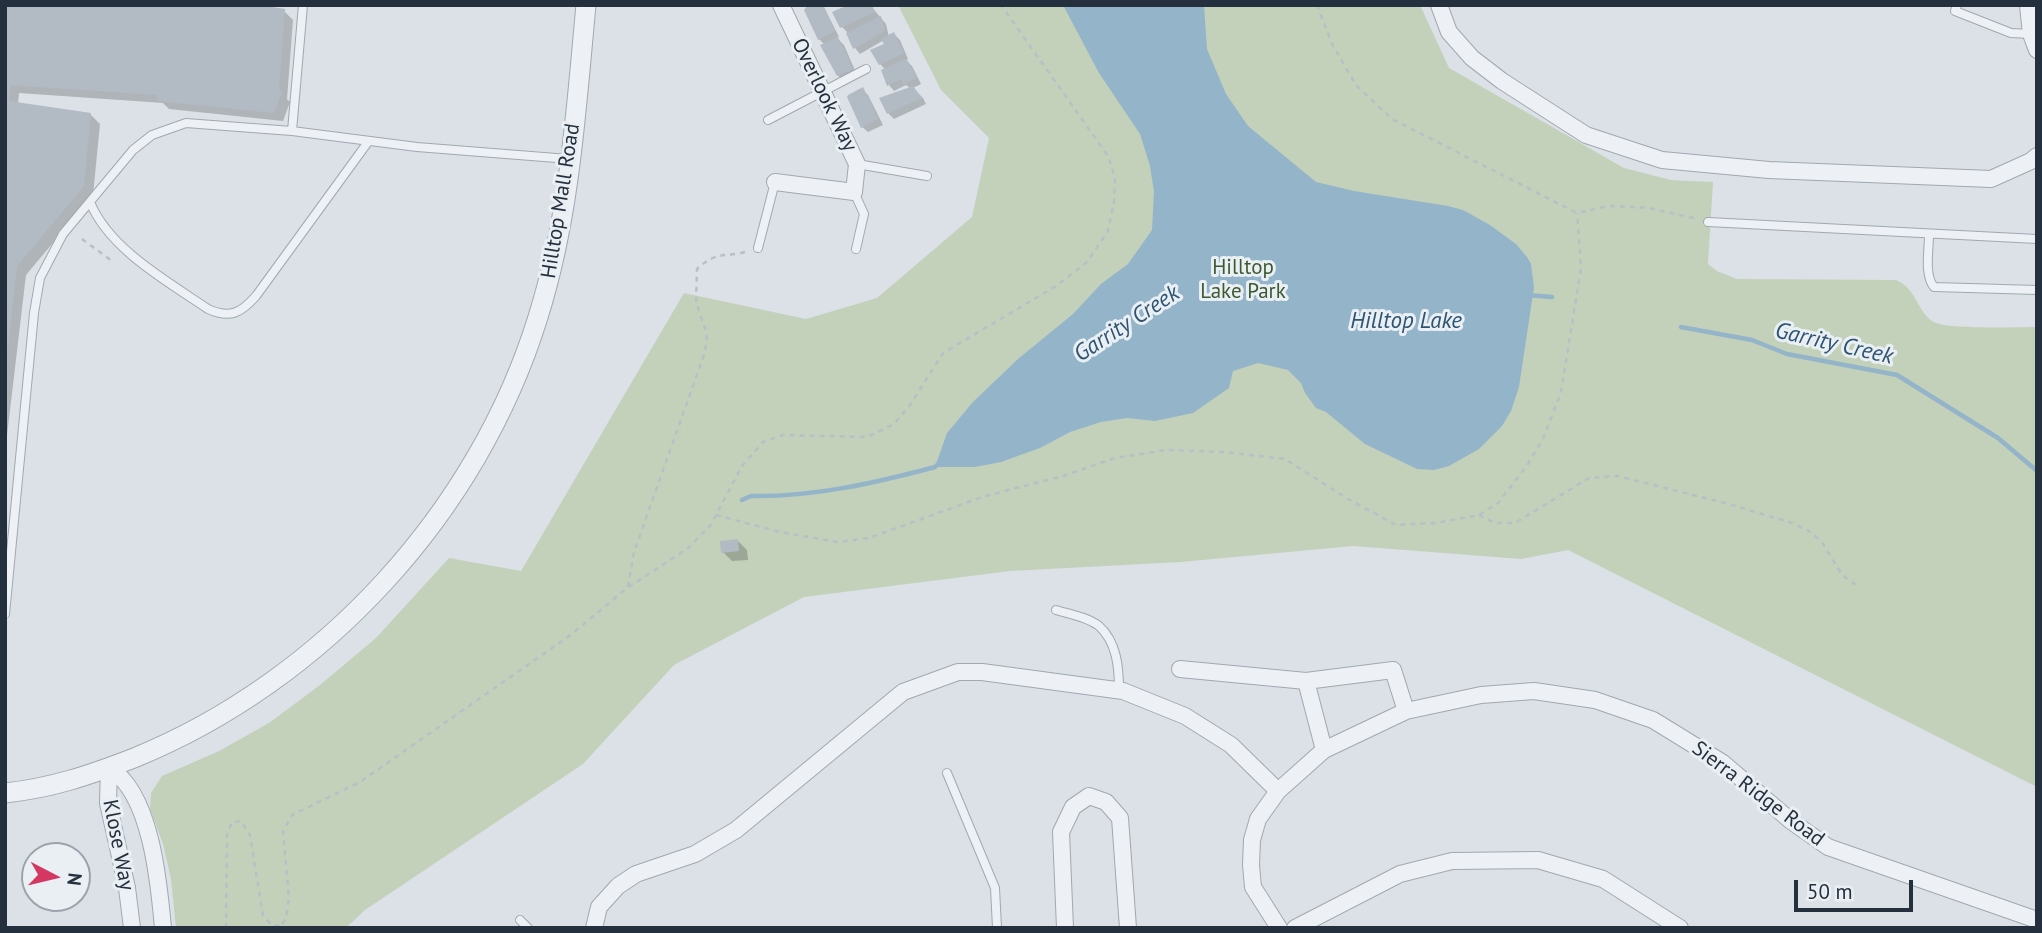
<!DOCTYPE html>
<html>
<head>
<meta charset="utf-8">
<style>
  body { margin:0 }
  #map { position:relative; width:2042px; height:933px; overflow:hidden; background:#dbe1e6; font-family:"PT Sans",sans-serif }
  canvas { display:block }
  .frame { position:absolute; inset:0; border:7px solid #24303d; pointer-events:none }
  .north { position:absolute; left:21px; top:842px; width:70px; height:70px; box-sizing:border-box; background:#eaeff4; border:2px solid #9ba3ab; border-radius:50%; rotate:97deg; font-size:19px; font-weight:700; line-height:28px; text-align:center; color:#24303d }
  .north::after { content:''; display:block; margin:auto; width:24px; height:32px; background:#d43761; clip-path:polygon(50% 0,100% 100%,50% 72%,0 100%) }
  .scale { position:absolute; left:1794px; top:880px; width:119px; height:32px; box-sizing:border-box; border:4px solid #24303d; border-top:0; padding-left:9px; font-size:21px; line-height:24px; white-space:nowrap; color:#24303d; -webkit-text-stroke:5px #eaeff4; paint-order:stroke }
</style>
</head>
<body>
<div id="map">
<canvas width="2042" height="933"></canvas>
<div class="frame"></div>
<div class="north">N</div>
<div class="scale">50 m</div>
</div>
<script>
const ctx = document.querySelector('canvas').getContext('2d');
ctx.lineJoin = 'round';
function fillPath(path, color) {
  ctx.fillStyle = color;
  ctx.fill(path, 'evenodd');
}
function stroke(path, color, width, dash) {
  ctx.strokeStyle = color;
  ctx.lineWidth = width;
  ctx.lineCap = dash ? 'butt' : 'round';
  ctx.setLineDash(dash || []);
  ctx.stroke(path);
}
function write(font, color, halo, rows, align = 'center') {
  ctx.font = font + ' "PT Sans",sans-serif';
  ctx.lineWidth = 6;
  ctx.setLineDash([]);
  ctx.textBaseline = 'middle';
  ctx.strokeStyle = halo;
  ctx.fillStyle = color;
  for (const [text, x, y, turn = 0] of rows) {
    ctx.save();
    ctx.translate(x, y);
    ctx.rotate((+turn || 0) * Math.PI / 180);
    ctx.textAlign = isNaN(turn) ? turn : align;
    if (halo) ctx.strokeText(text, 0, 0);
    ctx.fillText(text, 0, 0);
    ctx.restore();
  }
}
fillPath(new Path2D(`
  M898,5H1420L1449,68L1624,168L1671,180L1713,182L1708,264L1717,271L1737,279L1896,280C1916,288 1916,309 1932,321C1944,330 2017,327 2037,327V787L1568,550L1521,559L1353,546L1181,562L1010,571L804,597L674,665L583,764L365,910L346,928H176L171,879L163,844L150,809L151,793L162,776L219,751L269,723L320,685L376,638L449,558L521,571L684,293L806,319L877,298L972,217L989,138L941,90Z`), '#c3d1bb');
fillPath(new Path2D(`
  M1063,5H1204L1207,49L1226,94L1248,126L1316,182L1354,191L1448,206L1463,210L1490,225L1516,244L1527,257L1531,264L1534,287L1519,387L1511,411L1502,426L1479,449L1449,466L1434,470L1417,469L1365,444L1326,412L1316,408L1305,393L1301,383L1288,370L1258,363L1233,371L1229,388L1193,413L1155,421L1127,418L1101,422L1070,432L1040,448L1001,462L975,467H935L947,433L973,402L1018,359L1073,314L1101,284L1128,264L1152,230L1154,192L1150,166L1140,134L1099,73Z`), '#93b4c9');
fillPath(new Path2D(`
  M5,5L284,11L293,20L287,99L290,102L283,121L169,109L163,103L19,93L18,104L91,115L100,124L93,195L26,275L6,444Z
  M823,5L839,37L837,38L844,45L857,75L843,80L836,74L825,45L819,39Z
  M871,6L886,24L889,37L894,34L900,40L908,59L906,60L912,66L921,84L913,88L923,98L926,104L894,119L888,113L910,88L906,85L894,91L889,85L885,78L886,70L880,64L886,45L884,40L860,54L855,48L848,33L842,27L835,13Z
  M863,90L868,95L883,125L868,132L862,127Z
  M738,541L747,550L748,560L732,561L723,552Z`), '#0003');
stroke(new Path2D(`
  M1527,295L1552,297
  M1681,327L1752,340L1787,354L1897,375L1998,438L2037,471
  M742,500L751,496C814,497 875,483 935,467L939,463`), '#93b4c9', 4.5);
fillPath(new Path2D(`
  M5,5H261L285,9L279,89L282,92L274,113L158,101L157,95L11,85L9,101L91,113L84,186L17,266L7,356H5Z
  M808,5H823L835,31L818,40L804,10Z
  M848,5H872L875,12L840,28L832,12Z
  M881,16L885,31L853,49L846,33Z
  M894,32L904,53L879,65L870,50L884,44L881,39Z
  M838,37L853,69L837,76L820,45Z
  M906,58L917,78L904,84L901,79L887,86L881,70Z
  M913,86L922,98L887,114L879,98Z
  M863,87L878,119L861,128L847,97L848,95Z
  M738,539L739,551L721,553L720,541Z`), '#b2bac3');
const service = new Path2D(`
  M1957,5L1955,11L2011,33L2031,34
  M768,120L866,69
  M292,131L303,5
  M857,164L927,176
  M854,192L864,214L856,249
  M90,202C109,249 167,281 208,309C230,319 241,313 256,296L368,142
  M1708,222L2037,239
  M1929,235C1929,250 1924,275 1934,287L2037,290
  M758,248L775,182
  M1056,610C1069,614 1088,617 1099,626C1117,642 1119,668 1119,690
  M5,614L34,313L40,278L63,234L133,150L152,135L186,123L292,131L417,147L569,159
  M947,773L995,888L997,928
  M520,920L528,928`);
const minor = new Path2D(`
  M1439,5L1449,32L1472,58L1502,81L1586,135L1662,160L1769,170L1991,179L2031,161L2037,156
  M2028,5L2031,34L2037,50
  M775,182L854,192L857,164L781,5
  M1180,669L1306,681L1393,670L1406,711
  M1306,681L1324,750
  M132,928L127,888L108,803L109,768C151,792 159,883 163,928
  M594,928L599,907L618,886L636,874L695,854L736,830L903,692L958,672H982L1123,691L1185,716L1231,745L1278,791
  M1065,928L1061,832L1073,807L1089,796L1106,802L1120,818L1128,928
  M1279,928L1253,887L1251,865L1252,840L1258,819L1278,791L1324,750L1406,711L1481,695L1534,691L1595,700L1653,720L1723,763L1791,821L1828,847L2037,920
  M1295,928L1400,874L1452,861L1538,860L1603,879L1680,928`);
const tertiary = new Path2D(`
  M5,793C52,788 90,775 134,758C323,681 478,512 538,317C570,216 576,110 586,5`);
stroke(service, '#a0a8b0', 10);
stroke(minor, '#a0a8b0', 18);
stroke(tertiary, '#a0a8b0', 21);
stroke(new Path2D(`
  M1317,5L1332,44L1356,85L1392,119L1577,213L1608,206L1649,208L1698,219
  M82,239L112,261
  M716,515L780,532L837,542L869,538L985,496L1063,476L1115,458L1166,450L1224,452L1285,459L1348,499L1396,525L1436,523L1479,515L1498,503L1526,467L1543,439L1561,392L1581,268L1577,213
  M1479,515L1495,523H1515L1589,478L1617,476L1729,504L1792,523L1809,531L1822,542L1842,575L1860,588
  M628,587L634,552L705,352L707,334L696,302L697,269C719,249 723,259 748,251
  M226,928L227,834L232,822L241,821L250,835L263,916L271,924L281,927L286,917L289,898L283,832L292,815L360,782L572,634L627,588L687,549L710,526L742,466L763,442L783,435L867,437L894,424L910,405L943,353L1056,286L1087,262L1108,231L1114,202L1115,178L1108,156L1001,5`), '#b9bfc5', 2.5, [5, 5]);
stroke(service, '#edf1f5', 8);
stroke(minor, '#edf1f5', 16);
stroke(tertiary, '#edf1f5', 19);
write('21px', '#24303d', '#eaeff4', [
  ["Overlook Way",824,95,64],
  ["Hilltop Mall Road",561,201,-81],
  ["Sierra Ridge Road",1758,794,37],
  ["Klose Way",118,845,79]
]);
write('21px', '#3d5931', '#eaeff4', [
  ["Hilltop",1243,268],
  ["Lake Park",1243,292]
]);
write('italic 23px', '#2d5472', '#eaeff4', [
  ["Hilltop Lake",1406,321],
  ["Garrity Creek",1127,324,-33],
  ["Garrity Creek",1834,344,13]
]);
</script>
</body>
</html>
